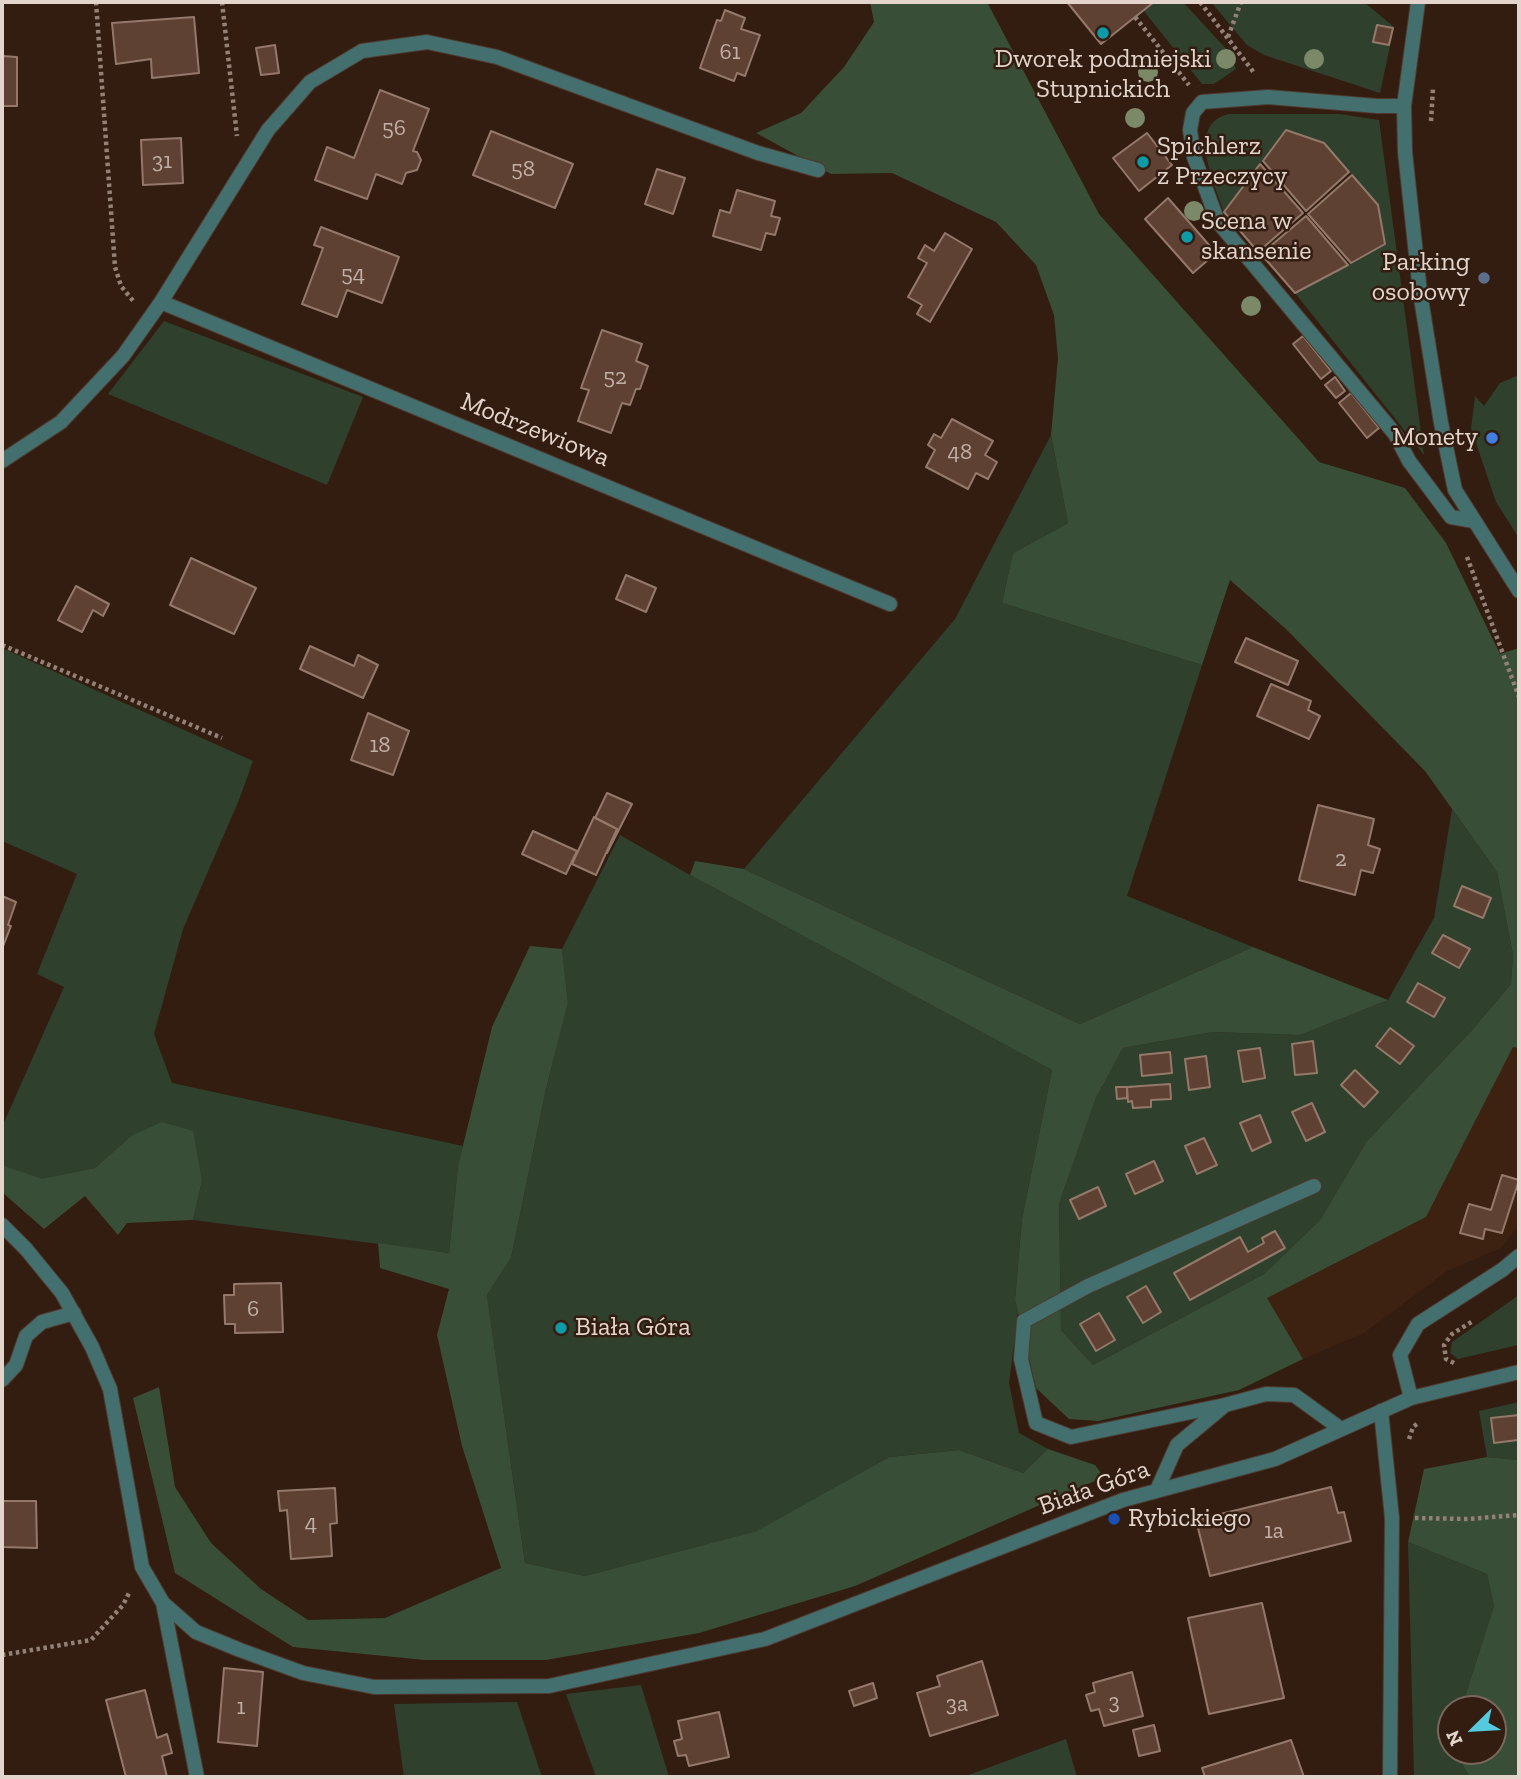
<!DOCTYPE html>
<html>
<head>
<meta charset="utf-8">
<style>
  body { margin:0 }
  #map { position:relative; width:1521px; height:1779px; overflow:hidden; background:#331d11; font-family:"Zilla Slab",serif }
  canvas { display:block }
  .frame { position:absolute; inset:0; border:4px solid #e3d4cc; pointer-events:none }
  .north { position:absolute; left:1437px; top:1695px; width:70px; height:70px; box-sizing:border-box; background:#331d11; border:2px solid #79665c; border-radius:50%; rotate:246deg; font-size:19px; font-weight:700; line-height:28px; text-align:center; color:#e3d4cc }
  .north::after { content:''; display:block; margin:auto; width:24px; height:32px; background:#55cadf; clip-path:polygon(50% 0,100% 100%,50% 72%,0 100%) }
</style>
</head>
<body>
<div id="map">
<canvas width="1521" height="1779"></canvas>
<div class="frame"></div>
<div class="north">N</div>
</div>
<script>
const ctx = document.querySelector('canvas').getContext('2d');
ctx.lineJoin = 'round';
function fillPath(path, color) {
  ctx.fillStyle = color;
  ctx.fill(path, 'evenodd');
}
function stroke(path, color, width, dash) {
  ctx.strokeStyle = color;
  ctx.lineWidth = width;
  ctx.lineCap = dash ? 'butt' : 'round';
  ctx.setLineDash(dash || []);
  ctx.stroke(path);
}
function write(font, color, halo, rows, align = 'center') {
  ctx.font = font + ' "Zilla Slab",serif';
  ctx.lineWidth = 5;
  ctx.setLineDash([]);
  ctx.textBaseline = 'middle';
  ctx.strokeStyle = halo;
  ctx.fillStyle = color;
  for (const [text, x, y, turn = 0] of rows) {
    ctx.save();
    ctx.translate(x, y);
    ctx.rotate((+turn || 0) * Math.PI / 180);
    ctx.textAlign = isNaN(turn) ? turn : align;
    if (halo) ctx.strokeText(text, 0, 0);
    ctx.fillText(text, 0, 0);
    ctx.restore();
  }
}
fillPath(new Path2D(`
  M1513,1046L1519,1048V1225L1501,1248L1447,1271L1364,1333L1303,1359L1266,1298L1426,1217Z`), '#3d2111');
fillPath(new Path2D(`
  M1154,2H1183L1228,51L1236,69L1214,84H1202L1143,10Z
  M1211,2H1364L1394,27L1380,93L1264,55L1247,45Z
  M1229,114H1339L1379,120L1424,455L1295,293L1385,244L1378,205L1324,143L1286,130L1224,212C1215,184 1185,124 1229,114Z
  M164,321L363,397L327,485L108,394Z
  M1519,375V538L1496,502L1471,428L1475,396L1484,406L1500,383Z
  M1051,435L1068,523L1013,553L1002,603L1202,665L1127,896L1253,947L1080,1024L744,869L955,619Z
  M2,648L253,761L239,800L183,929L154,1034L172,1083L463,1146L458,1166L449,1253L193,1220L202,1181L131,1136L95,1168L42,1180L2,1165V1127L64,987L37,974L77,874L2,841Z
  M1452,809L1497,872L1513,955L1511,984L1473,1029L1367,1141L1320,1220L1264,1274L1093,1365L1061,1330L1059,1204L1096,1098L1123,1048L1213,1032L1300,1035L1388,1000L1434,918Z
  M620,835L690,875L1052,1070L1022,1219L1015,1300L1018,1312L1009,1383L1019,1433L1048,1449L1023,1473L959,1450L889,1457L758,1531L585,1576L525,1563L487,1295L511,1258L546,1089L568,1003L562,949Z
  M1519,1295L1518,1345L1458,1359L1450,1353L1452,1342Z
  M1519,1402V1460L1487,1457L1479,1411Z
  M1408,1542L1487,1574L1494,1606L1461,1709H1451V1751H1454L1470,1777H1414Z
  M641,1685L669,1777H596L566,1694Z
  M517,1702L542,1777H404L394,1704Z
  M1066,1739L1077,1777H963Z`), '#2f402d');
fillPath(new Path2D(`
  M870,2H987L1099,214L1319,462L1405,488L1446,543L1500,654L1519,648V1048L1513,1047L1426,1217L1267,1298L1303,1359L1239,1390L1098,1421L1069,1419L1036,1388L1015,1300L1022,1219L1052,1070L690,875L695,861L744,869L1080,1024L1253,947L1388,1000L1300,1035L1213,1032L1123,1048L1096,1098L1059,1204L1061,1330L1093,1365L1264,1274L1320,1220L1367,1141L1473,1029L1511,984L1513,955L1497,872L1425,771L1286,629L1230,580L1202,665L1002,603L1013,553L1068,523L1051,435L1058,358L1054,315L1036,265L996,222L892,173L831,174L756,133L801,113L844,67L874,22Z
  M530,946L562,949L568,1003L546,1089L511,1258L487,1295L525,1563L585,1576L757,1531L889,1457L959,1450L1023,1473L1048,1449L1095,1465L1104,1477L855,1586L699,1633L546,1660H425L293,1647L175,1573L133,1398L159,1387L175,1487L211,1543L261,1589L308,1620L385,1618L501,1568L462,1446L437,1335L449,1289L380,1268L378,1243L449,1253L458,1166L492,1027Z
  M162,1122L193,1131L202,1181L193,1220L127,1223L118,1235L85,1196L44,1229L2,1192V1165L42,1179L95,1168L131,1136Z
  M1487,1457L1519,1460V1763L1517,1777H1470L1454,1751H1493V1709H1461L1494,1606L1487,1574L1408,1542L1424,1469Z`), '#394e36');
const building = new Path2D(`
  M1067,2H1154L1101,44Z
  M725,10L745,18L741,29L760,35L745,76L737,73L734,81L700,68L717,20L721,21Z
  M194,17L199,73L152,78L151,59L116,64L112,23Z
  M1377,25L1393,28L1389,45L1373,42Z
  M275,45L279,73L261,75L256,48Z
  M2,56L17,57V106H2Z
  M380,90L429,109L413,151L417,152L421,160L417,170L406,173L402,184L376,174L367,199L315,180L327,147L354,158Z
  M1286,130L1324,143L1349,172L1306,211L1263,161Z
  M491,131L573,164L555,208L473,175Z
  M1147,133L1172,165L1139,191L1113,158Z
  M181,138L183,183L143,185L141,140Z
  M1260,164L1303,213L1258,252L1224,212Z
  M657,169L685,178L673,214L645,204Z
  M1352,175L1378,205L1385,244L1351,263L1308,214Z
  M737,190L775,201L771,216L780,218L775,235L766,233L761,250L713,236L720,210L730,213Z
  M1168,198L1216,253L1193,273L1145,219Z
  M1306,216L1348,265L1295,293L1261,254Z
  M321,227L399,257L382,303L347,290L337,317L302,304L323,248L314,245Z
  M945,233L972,249L930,322L917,314L922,305L908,297L927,263L918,258L925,245L934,251Z
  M602,330L642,344L636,361L648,366L640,389H636L630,405L622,403L611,433L578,421L589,390L581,388Z
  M1303,336L1331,371L1321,379L1293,344Z
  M1335,377L1345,391L1336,398L1325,385Z
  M1351,393L1379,428L1367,438L1339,403Z
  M952,419L993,441L985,455L997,462L988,479L976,473L968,489L926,467L935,450L928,445L934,434L941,438Z
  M191,558L256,588L234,634L170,605Z
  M626,575L656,588L646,612L616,599Z
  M76,586L109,604L103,616L93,610L82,632L58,620Z
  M1246,638L1298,661L1288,685L1235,662Z
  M310,646L354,666L358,655L378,665L363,698L300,669Z
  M1271,684L1311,701L1308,710L1320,716L1309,739L1257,716Z
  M368,713L409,731L393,775L351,760Z
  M607,793L632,804L607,853L617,829L595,818Z
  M1318,805L1374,819L1368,845L1380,849L1373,873L1361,870L1355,895L1299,880Z
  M594,817L617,829L596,875L572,864Z
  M533,831L577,851L566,874L522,854Z
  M1462,886L1491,898L1483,918L1454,906Z
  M2,896L16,902L8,925L11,926L2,949Z
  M1443,935L1470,949L1459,968L1432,953Z
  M1418,983L1445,998L1434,1017L1407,1002Z
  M1390,1028L1414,1046L1400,1064L1376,1046Z
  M1313,1041L1317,1073L1295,1075L1292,1044Z
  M1260,1048L1265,1078L1243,1082L1238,1051Z
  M1170,1052L1172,1073L1142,1076L1140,1055Z
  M1206,1056L1210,1087L1189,1090L1185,1059Z
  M1355,1070L1378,1092L1364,1107L1341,1085Z
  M1170,1084L1171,1099L1151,1100V1107L1133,1108L1132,1101L1128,1102L1127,1087Z
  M1116,1087H1132H1127V1098L1117,1099Z
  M1312,1103L1325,1132L1306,1141L1292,1112Z
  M1260,1115L1271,1142L1252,1151L1240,1123Z
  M1204,1138L1217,1165L1197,1174L1185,1146Z
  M1154,1161L1163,1181L1135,1194L1126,1174Z
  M1502,1175L1519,1180L1502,1233L1485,1229L1483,1239L1460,1233L1469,1204L1491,1210Z
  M1098,1187L1106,1206L1079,1219L1070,1200Z
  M1275,1231L1285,1248L1190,1300L1174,1273L1240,1237L1248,1252L1264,1243L1262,1238Z
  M281,1283L283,1332L235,1333V1324H225L224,1295H234V1284Z
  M1146,1286L1161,1312L1143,1323L1127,1297Z
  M1099,1313L1115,1340L1096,1351L1080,1324Z
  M1519,1415V1448L1518,1440L1494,1443L1491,1418Z
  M1331,1487L1338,1513L1344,1512L1351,1541L1210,1576L1196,1520Z
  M335,1488L337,1523L330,1524L332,1556L291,1559L287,1510L280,1511L278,1491Z
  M2,1501H36L37,1548L2,1547Z
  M1262,1603L1284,1698L1209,1714L1188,1618Z
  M982,1661L998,1715L930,1736L917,1693L940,1686L937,1676Z
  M224,1668L263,1672L257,1746L218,1742Z
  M1132,1672L1143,1716L1104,1726L1099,1709L1091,1711L1086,1695L1095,1692L1093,1683Z
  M873,1683L877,1698L854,1706L849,1691Z
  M145,1690L157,1738L167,1734L172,1753L162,1756L167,1777H126L106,1700Z
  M719,1712L729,1757L689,1766L686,1755L678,1756L674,1741L682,1739L678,1721Z
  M1154,1725L1160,1751L1139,1756L1133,1730Z
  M1291,1740L1304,1777H1205L1202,1768Z`);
fillPath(building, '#5e4132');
stroke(building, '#94796b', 2);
const lane = new Path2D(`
  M1404,106H1377L1268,97L1202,102L1193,113L1190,130L1194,157L1218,222L1395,434L1409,461L1451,517L1474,521
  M1225,1405L1071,1437L1036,1423L1021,1359L1024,1321L1088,1286L1314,1186
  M1381,1411L1392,1518L1390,1777
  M1157,1490L1177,1445L1225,1405L1266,1394L1294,1395L1341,1429`);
const street = new Path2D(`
  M1418,2L1404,106L1405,152L1420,292L1441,423L1455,490L1519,591
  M161,302L890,604
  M2,461L61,422L123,356L161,302L268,130L310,82L362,51L427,42L497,57L758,153L818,170
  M2,1225L26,1249L62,1293L92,1347L110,1389L142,1567L163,1603L196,1632L240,1650L303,1673L374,1687L549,1686L765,1639L1123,1500L1275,1459L1411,1398L1519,1372
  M2,1380L16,1365L26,1336L42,1322L74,1313
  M1411,1398L1400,1355L1418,1324L1502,1270L1519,1256
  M163,1603L197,1777`);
stroke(lane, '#4f3a2f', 16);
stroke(street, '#4f3a2f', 16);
stroke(new Path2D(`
  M96,2L115,267L121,286L134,302
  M222,2L237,136
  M1200,2L1255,74
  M1135,17L1189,85
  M1228,37L1241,2
  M1431,121L1433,88
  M1467,557L1519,697
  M2,645L222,738
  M1454,1363L1446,1359L1444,1345L1452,1334L1473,1321
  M1409,1439L1413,1427L1418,1423
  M1415,1518L1467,1519L1519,1515
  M2,1655L91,1640L123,1605L129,1593`), '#938177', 4.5, [3.5, 3.5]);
stroke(lane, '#436f6e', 14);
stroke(street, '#436f6e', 14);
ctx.fillStyle = '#7c8969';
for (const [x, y] of [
  [1226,59],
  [1314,59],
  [1148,72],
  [1135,118],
  [1194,211],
  [1251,306]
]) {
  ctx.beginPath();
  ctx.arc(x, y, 10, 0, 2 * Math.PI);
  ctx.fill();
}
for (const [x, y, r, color] of [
  [1103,33,7,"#0f9aa8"],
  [1143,162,7,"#0f9aa8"],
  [1187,237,7,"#0f9aa8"],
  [1484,278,7,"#5c6f8a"],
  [1492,438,7,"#3f7fe0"],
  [561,1328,7,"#0f9aa8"],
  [1114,1519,7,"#1a4fb4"]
]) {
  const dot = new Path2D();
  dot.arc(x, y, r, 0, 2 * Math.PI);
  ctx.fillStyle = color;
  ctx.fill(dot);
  stroke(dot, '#331d11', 2.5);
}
write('23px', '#c2afa6', null, [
  ["61",730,52],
  ["56",394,128],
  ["31",162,161],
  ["58",523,169],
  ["54",353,274],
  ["52",615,377],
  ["48",960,452],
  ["18",380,745],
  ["2",1341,859],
  ["6",253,1309],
  ["4",311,1523],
  ["1a",1274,1531],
  ["3",1114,1702],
  ["3a",957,1704],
  ["1",241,1707]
]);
write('26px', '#e3d4cc', '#331d11', [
  ["Dworek podmiejski",1103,60,"center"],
  ["Stupnickich",1103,90,"center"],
  ["Spichlerz",1157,147],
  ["z Przeczycy",1157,177],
  ["Scena w",1201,222],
  ["skansenie",1201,252],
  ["Parking",1470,263,"right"],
  ["osobowy",1470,293,"right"],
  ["Monety",1478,438,"right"],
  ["Biała Góra",575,1328],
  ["Rybickiego",1128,1519]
], 'left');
write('26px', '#e3d4cc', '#331d11', [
  ["Modrzewiowa",535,430,22],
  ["Biała Góra",1094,1488,-20]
]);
</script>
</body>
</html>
